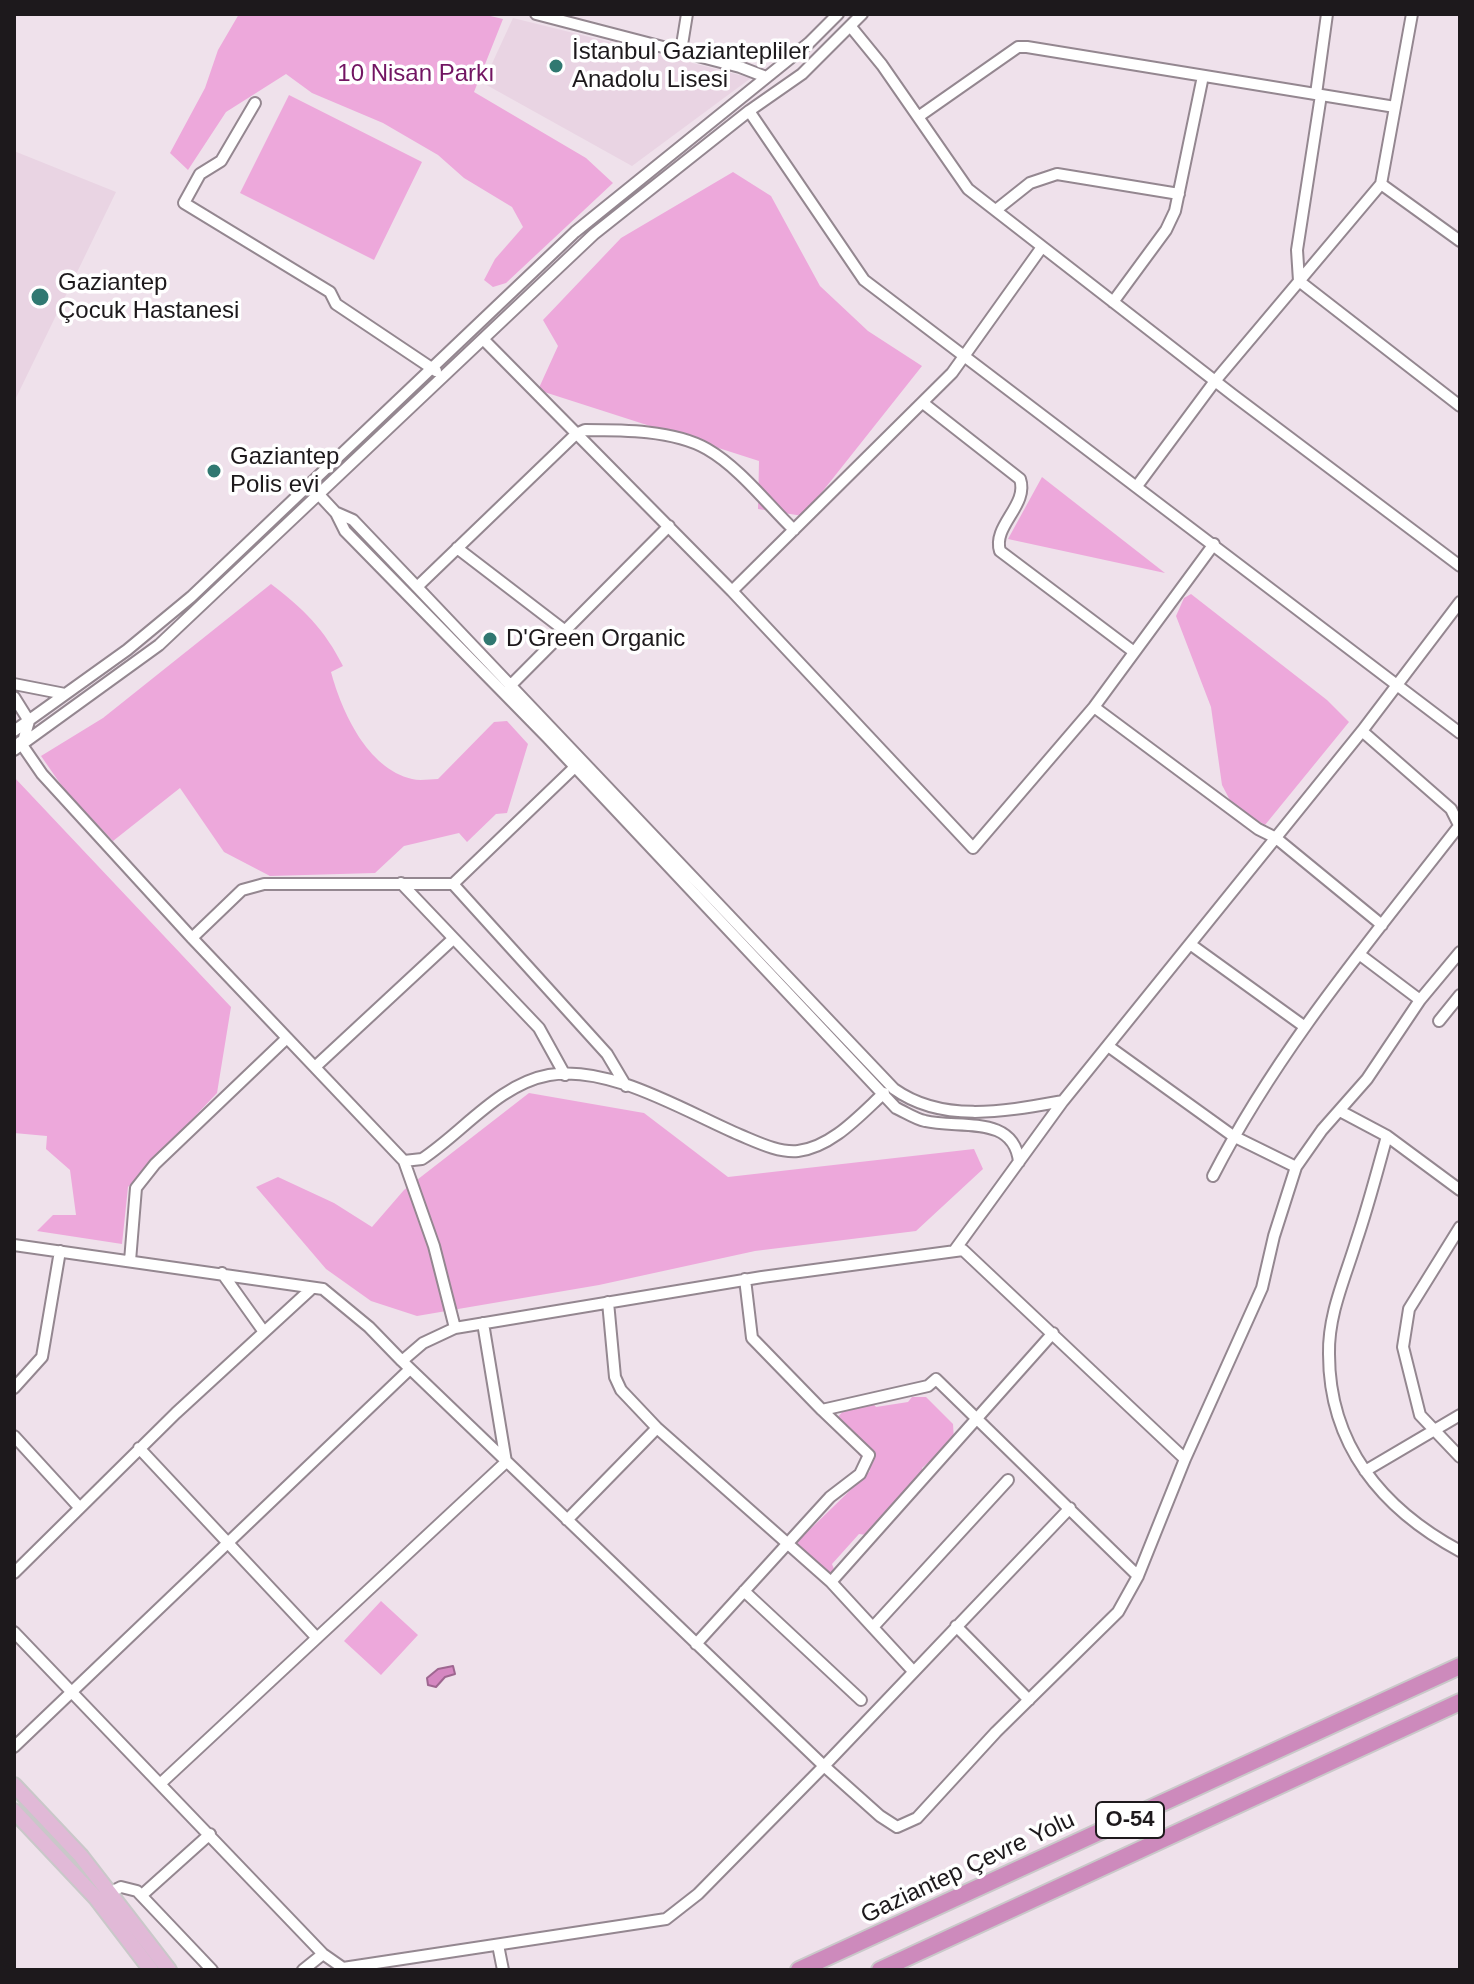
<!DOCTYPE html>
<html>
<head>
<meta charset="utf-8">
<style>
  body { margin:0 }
  #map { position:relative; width:1474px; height:1984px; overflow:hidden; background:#efe1eb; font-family:Helvetica,sans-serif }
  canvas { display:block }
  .frame { position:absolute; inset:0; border:16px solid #1d191c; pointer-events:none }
</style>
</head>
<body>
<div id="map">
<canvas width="1474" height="1984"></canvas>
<div class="frame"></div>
</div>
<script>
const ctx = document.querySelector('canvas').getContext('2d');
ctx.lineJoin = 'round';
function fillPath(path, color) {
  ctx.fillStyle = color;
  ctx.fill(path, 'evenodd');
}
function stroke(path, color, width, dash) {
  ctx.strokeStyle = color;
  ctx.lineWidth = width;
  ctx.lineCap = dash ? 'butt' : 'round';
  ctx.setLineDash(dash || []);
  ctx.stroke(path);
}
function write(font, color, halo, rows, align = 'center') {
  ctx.font = font + ' Helvetica,sans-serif';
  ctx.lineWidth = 7;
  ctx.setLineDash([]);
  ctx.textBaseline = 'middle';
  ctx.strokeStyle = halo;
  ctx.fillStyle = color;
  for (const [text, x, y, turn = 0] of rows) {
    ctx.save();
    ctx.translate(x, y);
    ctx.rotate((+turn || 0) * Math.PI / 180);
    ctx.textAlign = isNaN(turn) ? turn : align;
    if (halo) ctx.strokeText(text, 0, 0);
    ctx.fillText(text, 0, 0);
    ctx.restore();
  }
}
fillPath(new Path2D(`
  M513,18L634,48L751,78L632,166L483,83Z
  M14,151L116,192L14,402Z`), '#e9d4e3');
fillPath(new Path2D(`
  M239,14H482L503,19L474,92L586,158L613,183L506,283L493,287L484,280L495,259L523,227L512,207L464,178L438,155L383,123L312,93L286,74L226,112L188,170L170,153L205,88L218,50Z
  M289,95L422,162L374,260L240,193Z
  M733,172L771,196L820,286L868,331L922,366L803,516L758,509L759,461L538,390L558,346L543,320L621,238Z
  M1042,477L1165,573L1008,539Z
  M271,584C303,608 325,630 343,666L331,672C342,712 367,768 412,779C420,781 430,779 438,779L494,722L507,721L528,744L507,813L496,814L467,842L459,833L404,846L375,873L270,876L224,852L180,788L113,841L64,789L41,756L103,718Z
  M1191,594L1327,700L1349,722L1265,825L1233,806L1222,785L1211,707L1176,616L1184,598Z
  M14,777L231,1007L217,1093L128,1187L122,1244L37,1231L53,1215H76L70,1170L46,1149L47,1136L14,1133Z
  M529,1093L644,1113L728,1177L974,1149L983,1169L916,1231L755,1251L599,1285L417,1316L371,1301L326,1269L256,1187L278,1177L334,1203L372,1227L404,1190Z
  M912,1397H926L953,1424L954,1440L922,1468V1474L866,1535L859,1534L832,1564L834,1569L826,1577L794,1545L870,1471L835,1420L845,1409L872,1402L876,1407L908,1402Z
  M381,1601L418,1635L381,1675L344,1641Z`), '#eda8db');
const water = new Path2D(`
  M453,1666L455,1674L445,1677L436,1687L428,1685L427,1678L438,1669Z`);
fillPath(water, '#d587c1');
stroke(water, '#9e6690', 2);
const minor = new Path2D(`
  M536,14L740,67L766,77
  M851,27L882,65L968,189L1233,395L1460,566
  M681,51L687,14
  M1316,94L1327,14
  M1321,95L1297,250L1299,281L1460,406
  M255,103L221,161L200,174L184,203L330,292L336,304L436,371
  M749,111L864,280L1460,733
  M918,117L1018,47H1027L1395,107
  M1381,184L1460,241
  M996,210L1030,183L1057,174L1179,194
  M1113,302L1166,230L1175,211L1203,76
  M483,339L732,591L973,848L1094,707L1214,544
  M923,403L1020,479C1029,505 992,526 1000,551L1134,652
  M310,485L336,513L345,531L547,737L896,1108C905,1112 915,1119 925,1121C959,1129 1014,1114 1019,1162
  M1137,486L1215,381L1381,184L1412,14
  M337,513L353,520L417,587L894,1089C943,1124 1007,1111 1063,1101
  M457,548L564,630
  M417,587L576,434L585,430C622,430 674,430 707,449C740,468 767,504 794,530
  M732,591L952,373L1042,247
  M14,684L65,694
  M510,686L669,526
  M14,697L29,721L22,745
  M1094,707L1258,829L1276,838L1382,925
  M14,731L127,650L191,597L575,232L809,43L838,14
  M1362,731L1451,809L1460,827
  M20,742L42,774L192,938L404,1161L434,1246L455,1328
  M14,750L159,645L594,234L749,111L802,74L862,14
  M401,883L539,1028L565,1075
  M453,884L578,764
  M192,938L242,890L264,884H453L607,1054L626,1086
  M1190,944L1305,1027
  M1359,954L1420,1000
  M1439,1021L1460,995
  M1108,1046L1233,1136L1296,1167
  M315,1067L453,939
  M1340,1111L1387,1136L1460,1190
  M1387,1136C1377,1172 1368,1207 1356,1242C1345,1278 1328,1315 1329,1354C1329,1445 1382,1509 1460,1551
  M404,1161L422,1159C463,1132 499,1084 549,1075C609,1064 686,1112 740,1135C757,1142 779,1153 798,1151C832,1147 860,1115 884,1093
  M1213,1176C1278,1049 1372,938 1459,826
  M1460,1227L1409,1309L1403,1347L1420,1415L1460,1457
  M14,1245L323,1289L369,1327L402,1361L824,1766L880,1816L897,1827L917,1818L996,1732L1118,1612L1138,1576L1185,1459L963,1250L762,1277L455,1328L423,1343L402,1361
  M954,1251L1063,1101L1362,731L1460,602
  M130,1261L136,1188L155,1164L287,1038
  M222,1273L264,1332
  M745,1279L752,1338L822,1410L928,1386L936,1379L1138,1576
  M608,1302L615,1377L621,1390L657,1428L831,1582L913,1671
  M14,1388L42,1357L60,1251
  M14,1436L79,1507
  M139,1448L317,1638
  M1185,1459L1262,1288L1274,1236L1296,1167L1322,1130L1367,1079L1420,1000L1460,952
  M1365,1471L1460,1415
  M567,1520L657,1428
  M14,1573L176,1413L310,1290
  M831,1582L1053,1333
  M744,1591L861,1700
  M874,1626L1008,1480
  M956,1626L1029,1700
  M14,1632L323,1954L343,1968L666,1919L698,1894L824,1766L1070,1508
  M696,1644L830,1497L860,1474L869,1455L822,1410
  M14,1747L410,1369
  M160,1784L506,1462L483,1323
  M109,1893L121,1887L137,1891L212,1970
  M142,1895L210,1834
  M498,1945L503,1970
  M303,1970L323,1954`);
const major = new Path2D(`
  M14,1785L81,1856L169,1970
  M14,1811L96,1898L151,1970`);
const highway = new Path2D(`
  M799,1970L1460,1666
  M880,1970L1460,1702`);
stroke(minor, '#948790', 14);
stroke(major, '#c9c8c9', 18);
stroke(highway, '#c9c8c9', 20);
stroke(minor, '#fff', 10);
stroke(major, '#e1b9d7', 14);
stroke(highway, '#cd8abc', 16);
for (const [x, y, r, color] of [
  [556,66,8,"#307871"],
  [40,297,10,"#307871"],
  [214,471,8,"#307871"],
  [490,639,8,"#307871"]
]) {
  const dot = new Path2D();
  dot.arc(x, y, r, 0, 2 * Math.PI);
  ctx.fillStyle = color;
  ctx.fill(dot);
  stroke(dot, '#fff', 3);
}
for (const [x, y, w] of [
  [1130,1820,68]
]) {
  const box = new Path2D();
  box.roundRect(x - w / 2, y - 18, w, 36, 6);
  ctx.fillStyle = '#fff';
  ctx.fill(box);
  stroke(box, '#1d191c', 2);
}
write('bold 22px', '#1d191c', null, [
  ["O-54",1130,1820]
]);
write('24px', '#1d191c', '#fff', [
  ["İstanbul Gaziantepliler",572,52],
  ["Anadolu Lisesi",572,80],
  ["Gaziantep",58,283],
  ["Çocuk Hastanesi",58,311],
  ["Gaziantep",230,457],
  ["Polis evi",230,485],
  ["D'Green Organic",506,639]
], 'left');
write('24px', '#721562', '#fff', [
  ["10 Nisan Parkı",416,74]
]);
write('24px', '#1d191c', '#fff', [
  ["Gaziantep Çevre Yolu",968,1868,-25]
]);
</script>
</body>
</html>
